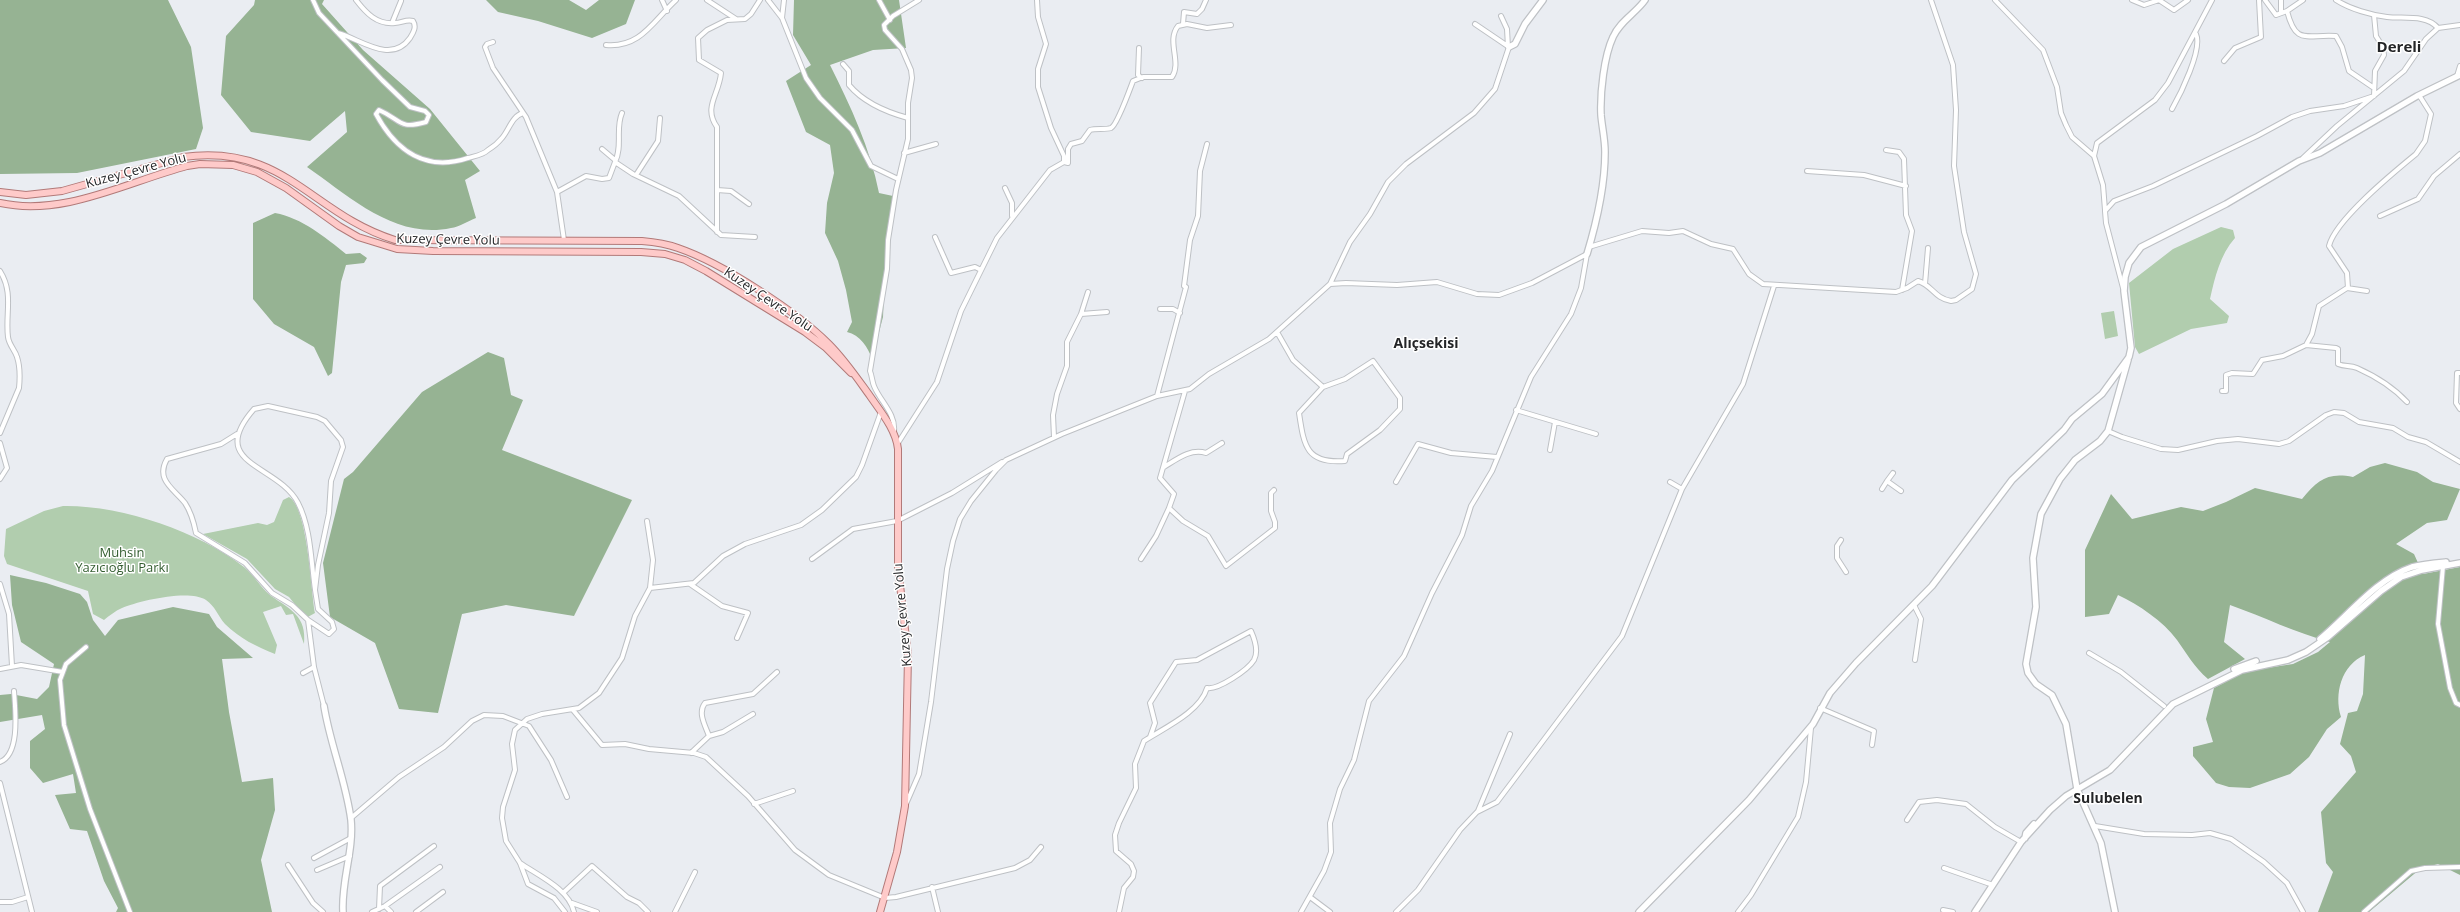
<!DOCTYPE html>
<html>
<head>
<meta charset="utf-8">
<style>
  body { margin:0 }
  canvas { display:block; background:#eaedf2 }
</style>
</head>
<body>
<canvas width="2460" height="912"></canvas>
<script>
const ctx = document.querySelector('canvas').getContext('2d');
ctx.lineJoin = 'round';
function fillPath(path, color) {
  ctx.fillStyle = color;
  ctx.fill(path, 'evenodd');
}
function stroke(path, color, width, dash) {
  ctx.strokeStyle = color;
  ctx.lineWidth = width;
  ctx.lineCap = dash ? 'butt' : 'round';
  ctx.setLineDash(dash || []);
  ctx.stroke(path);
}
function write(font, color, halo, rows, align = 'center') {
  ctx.font = font + ' "Open Sans",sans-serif';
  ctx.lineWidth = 3;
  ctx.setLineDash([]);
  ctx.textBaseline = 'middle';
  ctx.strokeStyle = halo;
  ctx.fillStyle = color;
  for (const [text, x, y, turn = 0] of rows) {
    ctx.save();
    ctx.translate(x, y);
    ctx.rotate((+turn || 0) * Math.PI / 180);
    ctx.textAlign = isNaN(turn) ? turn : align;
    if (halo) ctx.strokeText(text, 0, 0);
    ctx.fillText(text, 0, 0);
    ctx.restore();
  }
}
fillPath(new Path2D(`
  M2221,227L2233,230L2235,238C2220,255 2215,277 2210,299L2229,316L2227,323L2191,329L2139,354L2135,347L2129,283L2173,249Z
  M2114,311L2118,336L2105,339L2101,313Z
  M289,497C308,508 311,591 315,613L306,618L289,597L275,589L247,559L203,534L258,523L267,525L274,522L283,500Z
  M63,506C121,505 198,531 244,567C254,575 261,588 271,596C290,609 307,616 304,644L293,614L286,615L281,606L263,612L277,645L275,654C257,647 239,638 225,624C218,616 215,606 206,600C189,589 139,601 122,608C115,611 109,616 104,620L93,614L88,591L7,564L4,556L6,529L44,511Z`), '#b1cdae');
fillPath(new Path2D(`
  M0,0H168L191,47L203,128L196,149L77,173L0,174Z
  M255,0H324L322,4L363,50L430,109L480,171L465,180L476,218C468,221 459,227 451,228C395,240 349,196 307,167L347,132L345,111L310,141L251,132L221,95L226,36L254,5Z
  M486,0H569L586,10L599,0H635L626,24L592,38L538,21L498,12Z
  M794,0H899L906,48L873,50L830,65C851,107 870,148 879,193L893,196L886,245L883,317L872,359C868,347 860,335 847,332L852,322L846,290L838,261L825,233L827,203L834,173L830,145L806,132L786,81L811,65L793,35Z
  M275,213C302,218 325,237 346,254L360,253L367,258L364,263L346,265L341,282L332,373L328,376L314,347L274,324L253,299V223Z
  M488,352L504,358L511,395L523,400L502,450L632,500L574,616L506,605L462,614L438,713L399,709L375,643L330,617L323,563L344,479L353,472L422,392Z
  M2385,463L2417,472L2433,482L2460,489L2447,520L2427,523L2396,544L2414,554L2423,574L2460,567V875L2438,864L2420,869L2369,912H2318L2333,872L2326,863L2321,812L2356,772L2351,756L2340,744L2348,713L2357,711L2363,694L2365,655C2341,665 2334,694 2341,717L2327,729L2309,757L2290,774L2250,788L2229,787L2216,783L2193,756V747L2213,742L2206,719L2214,688L2247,671L2293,664L2318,652L2330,642C2296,633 2264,617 2230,605L2224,642L2245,659L2208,679C2194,667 2187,654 2177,640C2163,621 2139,605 2118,595L2109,614L2085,617V550L2111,494L2132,519L2181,507L2203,511L2226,502L2255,488L2302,499C2318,480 2327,472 2353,477L2370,467Z
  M10,575L46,583L80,594L87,602L93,620L105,636L118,620L173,607L209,614L217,627L253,658L222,659L229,712L242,782L273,778L275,810L261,860L272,912H116L118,908L104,881L87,831L70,829L55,795L76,793L73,774L43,783L30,768V741L45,729L42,715L0,722V695L11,694L37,699L49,687L54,664L21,642L12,605Z`), '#96b393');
const street = new Path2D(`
  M313,0L319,13L382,80L410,107L425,111L429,115L426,122C398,130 402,120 379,110L376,114C396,151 426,172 468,158C475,156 483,155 488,150C493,147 498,143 502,138C509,130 512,116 523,113
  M662,0L667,11
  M707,0L736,19
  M768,0L782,18L806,78L820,98L852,130L871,166L898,179
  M879,0L890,20
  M1995,0L2043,50L2057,87L2061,113L2066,125L2072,137L2094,156
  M2132,0L2144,5L2159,0L2174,10L2188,0
  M2265,0L2276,15L2287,11L2303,0
  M2336,0C2350,9 2371,15 2387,17C2403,19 2426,14 2438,28
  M2287,11C2296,46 2306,34 2336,36L2342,47L2349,71L2374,88
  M2281,13V0
  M1501,16L1507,29L1508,47
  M782,18L784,0
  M392,23L401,1
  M1183,24L1184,12L1197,14L1202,9L1206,0
  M338,33C360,39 391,65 410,38C413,33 417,27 413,21C406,19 402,23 395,23C377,25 366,13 356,0
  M493,42L487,44L485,47L493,68L526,117L557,192L564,240
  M606,45C641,48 653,21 676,0
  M1139,48L1138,75L1142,78
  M2224,61L2235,48L2261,37L2259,0
  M843,64L849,71V85C864,103 886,112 908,118
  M2457,76L2460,66
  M2172,109C2180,95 2203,49 2196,34
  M602,149L615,160
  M1886,150L1899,152L1904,159L1906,215L1912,231L1902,290
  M904,153L936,144
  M2303,158L2337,126L2404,71L2426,39L2438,28L2460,25
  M615,162C623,146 615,129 622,113
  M1064,162L1068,163V149L1071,144L1082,141L1090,130C1096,128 1105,130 1111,128C1117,125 1130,89 1133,81L1143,77H1172C1182,62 1166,41 1178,26L1187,24L1207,28L1231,25
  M1807,171L1864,175L1906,186
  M636,175L658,141L660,118
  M1005,188L1012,203V216
  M717,190L731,191L749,204
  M557,192L586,176L602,179L609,178L615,162L633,174L679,196L721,235L755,237
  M2105,210L2103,185L2094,156L2097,143L2155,100L2168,83L2212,0
  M2380,216L2418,199L2434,176L2460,154
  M717,232V127C703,107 719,95 721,73L699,60L698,38L707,30L727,20L745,19L751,14L760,0
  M935,237L951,273L975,267L981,270
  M1589,247L1642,231L1669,233L1683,231L1711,244L1733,249L1749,274L1763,284L1896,292L1907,288L1918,281C1932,285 1934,298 1951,301L1956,300L1972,289L1976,274L1964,232L1954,166L1956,110L1953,65L1931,0
  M0,271C14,293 5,314 8,337C9,345 15,350 17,357C20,366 20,378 19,388L0,433
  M1330,284L1350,242L1370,214L1388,182L1406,164L1474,113L1495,89L1509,47L1475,24
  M1925,284L1928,248
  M2123,288L2106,223L2105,211L2114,201L2153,186L2257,136L2292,117L2310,111L2344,106L2374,96L2375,71L2384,55L2383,47L2376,36L2374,15
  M2348,288L2347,273L2329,246C2335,220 2394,172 2416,154L2425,141L2431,114L2419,95
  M1160,309H1173L1180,313
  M1081,314L1088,292
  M1277,332L1293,360L1323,387
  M2306,345L2312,334L2319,306L2347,288L2367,291
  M1373,361L1400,398V409L1380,430L1347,454L1345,461C1306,464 1304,446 1299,413L1323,387L1345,379Z
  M2460,373H2457L2456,403L2460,409
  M1185,391L1160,478L1174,494L1169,508L1183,521L1208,536L1226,566L1275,528V522L1271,511V493L1274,490
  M2222,391H2226V375L2232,373L2253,374L2262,360L2283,356L2306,345L2336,348L2338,349V364C2345,367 2350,365 2357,368C2375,376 2393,387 2407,402
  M1157,396L1186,287L1184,286L1190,240L1198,216L1200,171L1207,144
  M1516,410L1596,434
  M894,431C896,414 880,401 874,386C872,381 872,376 870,371L887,269L888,240L896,190L908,139V103L912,78L911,70L902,49L885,30L884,25L893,16L919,0
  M2108,431L2122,437L2161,449L2178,450L2217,441L2238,439L2279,444L2289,441L2326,415L2334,412L2344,413L2359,422L2393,428L2408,437L2426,442L2460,462
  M237,434L221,444L167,459C155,480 174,489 185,503C191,512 194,523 196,533L245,563L272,593L292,605L308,620
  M1054,437L1053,415L1057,394L1067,366V342L1081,314L1107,312
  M0,443L7,468L0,479
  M898,443L937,382L961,311L997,238L1050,170L1064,162V156L1051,128L1038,87V69L1046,44L1038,17L1037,0
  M1550,450L1555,422
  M1164,467C1177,459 1191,448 1206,453L1222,443
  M1887,481L1893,473
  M1396,482L1418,444L1451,453L1497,457
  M1670,482L1682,489
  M1882,489L1887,481L1901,491
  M647,521L653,560L650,588
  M1841,540L1837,546V558L1846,572
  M812,559L853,529L897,521L952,493L1002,462
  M1141,559L1156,536L1169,508
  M2443,566L2438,624L2450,688L2456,703L2460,705
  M0,584L9,614L12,666
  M690,584L722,606L748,613L737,638
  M315,590C311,562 311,528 298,503C278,464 205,465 254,409L268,406L317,417L325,421L341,440L343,447L331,481L329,513L318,565L315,590L318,609L332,622L334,629L329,634L308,620L314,667L324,706
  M1914,605L1921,619L1915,660
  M86,647L66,664L60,680L64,725L90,809L130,912
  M2089,653L2121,672L2164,706
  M0,669L21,665L63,672
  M303,673L314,667
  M1820,708L1874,731L1872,745
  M573,710L602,745L625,744L649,749L694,753L706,757L748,796L795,850L829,875L885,898L896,897L1015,868L1030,860L1041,847
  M709,736L723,732L753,714
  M691,753L709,736C706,727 697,713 705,703L753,694L777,672
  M0,762C21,754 15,708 14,691
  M0,783L32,912
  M754,804L793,791
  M906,804L919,774L931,702L947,569L953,541L960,519L971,501L996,470L1006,460L1062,434L1157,396L1190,389L1209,374L1269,339L1330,284L1346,283L1397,285L1437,282L1477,294L1499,295L1532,283L1587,254
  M1478,811L1510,734
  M351,818L399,777L444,747L472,721L484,715L503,716L529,726L551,760L567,797
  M1907,820L1919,802L1937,800L1966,804L1995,827L2021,842
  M2095,826L2144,834L2192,835L2210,833L2231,839L2264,862L2287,883L2303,912
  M314,858L351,838
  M520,863C539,876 569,889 574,912
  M288,865L313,903L323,912
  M1944,868L1993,885
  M317,870L350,856
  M932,887L938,912
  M563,893L592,866L627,897L639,903L648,912
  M1310,897L1330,912
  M0,902H12L28,897
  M572,903L597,912
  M385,906L391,912
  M379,909L380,886L434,846
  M1943,910L1953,912
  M372,912L385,906L440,867
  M416,912L443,892
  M565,912L554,898L528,884L520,863L506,841L502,818L503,807L515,770L512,744L515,730L527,719L542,714L579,708L599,693L622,658L635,616L650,588L694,583L723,556L745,544L801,525L822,510L856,477L862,465L881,412
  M675,912L695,872
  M1119,912L1124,888L1133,877L1134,871L1131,864L1116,851L1115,835L1119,823L1136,788L1135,764L1144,741C1164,728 1200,712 1207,688C1218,690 1248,670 1254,660C1259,651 1255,640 1251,631L1197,660L1176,662L1150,703L1155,723L1150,737
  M1301,912L1324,871L1331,852L1330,823L1340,789L1354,760L1369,701L1404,656L1432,593L1462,535L1471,506L1492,471L1531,377L1571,314L1581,288L1587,254
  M1396,912L1418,890L1460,830L1477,812L1497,802L1622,636L1682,489L1743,384L1774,286
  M1738,912L1751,895L1798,817L1806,782L1811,728
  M2364,912L2411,871L2425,868L2460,867`);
const secondary = new Path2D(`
  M1509,47L1515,44L1525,24L1543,0
  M1587,254C1597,221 1605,186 1605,152C1605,139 1602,127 1601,115C1600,93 1604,56 1613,37C1620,21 1636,13 1645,0
  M2320,639C2348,616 2376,579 2412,567C2423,564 2435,563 2446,562
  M2234,669L2256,661
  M324,706C330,744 346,781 351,820C354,851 341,881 343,912
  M2025,838L2026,833L2034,824
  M1639,912L1749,800L1813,724L1830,693L1856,663L1932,586L2012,480L2064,430L2072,419L2102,394L2129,357L2131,348L2124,291L2125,277L2129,263L2141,247L2226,204L2299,161L2320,153L2417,96L2460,75
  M1975,912L2021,842L2050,810L2066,796L2110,770L2173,704L2242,670L2288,660L2306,652L2328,637L2381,591L2401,577L2422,570L2460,563
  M2115,912L2101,843L2077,789L2066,724L2052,695L2036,684L2028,673L2026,664L2036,607L2033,558L2041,514L2060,479L2075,460L2100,441L2108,431L2128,360`);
const primary = new Path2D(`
  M0,192L26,195L62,191L183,157C285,143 311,214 395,240L642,241C654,242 667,244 678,248C722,263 796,311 829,344C845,360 857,378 870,396C881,412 896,430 898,449V567L908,656L905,806L897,852L880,912
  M0,203C63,217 127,182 187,166L200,164L233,165L257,172L286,188L339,226L358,237L397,249L433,251L641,252L665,254L685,260L706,271L805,332L825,347L851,373`);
stroke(street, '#bec1c5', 6);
stroke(secondary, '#bec1c5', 8);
stroke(primary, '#b27a79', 8);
stroke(street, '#fff', 4);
stroke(secondary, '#fff', 5.5);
stroke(primary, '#fecac9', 6);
write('13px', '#242527', '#fff', [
  ["Kuzey Çevre Yolu",136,171,-15],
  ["Kuzey Çevre Yolu",448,240,1],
  ["Kuzey Çevre Yolu",768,300,34],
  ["Kuzey Çevre Yolu",903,615,-95]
]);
write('13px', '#335d30', '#fff', [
  ["Muhsin",122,553],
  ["Yazıcıoğlu Parkı",122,568]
]);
write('bold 14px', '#242527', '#fff', [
  ["Alıçsekisi",1426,344],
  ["Sulubelen",2108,799]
]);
write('bold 15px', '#242527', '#fff', [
  ["Dereli",2399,48]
]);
</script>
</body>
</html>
